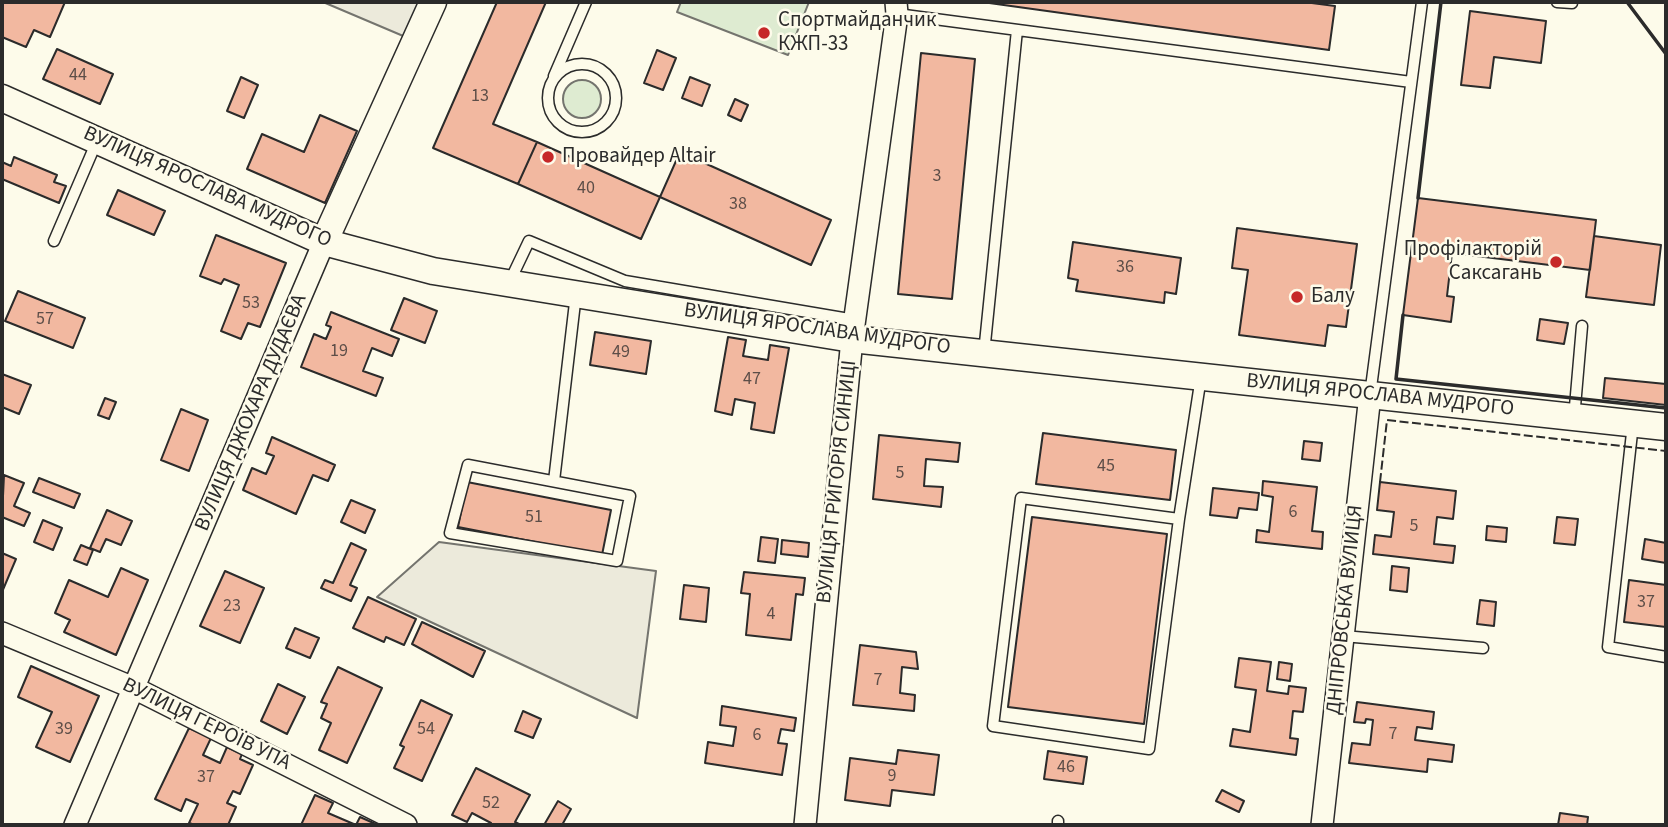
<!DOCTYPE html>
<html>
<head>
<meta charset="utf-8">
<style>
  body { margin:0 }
  #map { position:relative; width:1668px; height:827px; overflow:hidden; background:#fdfbea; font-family:"Source Sans 3",sans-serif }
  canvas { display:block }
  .frame { position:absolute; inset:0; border:4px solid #2b2b2b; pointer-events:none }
</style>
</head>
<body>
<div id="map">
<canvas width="1668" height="827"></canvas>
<div class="frame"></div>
</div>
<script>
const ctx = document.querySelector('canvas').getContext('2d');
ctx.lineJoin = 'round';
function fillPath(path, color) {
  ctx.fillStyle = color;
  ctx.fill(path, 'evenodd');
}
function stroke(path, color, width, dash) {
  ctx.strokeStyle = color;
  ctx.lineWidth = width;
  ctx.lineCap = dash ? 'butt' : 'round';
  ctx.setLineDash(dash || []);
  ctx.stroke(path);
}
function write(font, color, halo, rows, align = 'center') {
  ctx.font = font + ' "Source Sans 3",sans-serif';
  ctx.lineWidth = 5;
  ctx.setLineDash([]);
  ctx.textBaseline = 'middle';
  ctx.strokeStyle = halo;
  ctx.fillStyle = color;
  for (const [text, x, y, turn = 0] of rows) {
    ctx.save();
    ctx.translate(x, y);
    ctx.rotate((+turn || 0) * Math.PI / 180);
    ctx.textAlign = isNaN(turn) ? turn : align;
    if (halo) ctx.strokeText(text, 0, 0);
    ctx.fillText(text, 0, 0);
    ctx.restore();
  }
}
const green = new Path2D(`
  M681,2H809L788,55L677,12Z
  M563 99a19 19 0 1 1 38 0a19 19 0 1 1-38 0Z`);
fillPath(green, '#deebd1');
stroke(green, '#74746e', 2);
const parking = new Path2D(`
  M323,2H433L415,41Z
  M439,542L656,571L637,718L377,597Z`);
fillPath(parking, '#eceadb');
stroke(parking, '#74746e', 2);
const building = new Path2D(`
  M2,2H65L50,37L34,30L26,47L2,37Z
  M497,2H546L493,124L537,142L518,184L433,148Z
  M982,2H1304L1335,6L1329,50Z
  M1470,11L1546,21L1541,63L1494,57L1490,88L1461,85Z
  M57,49L113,74L100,104L43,79Z
  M657,50L676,58L663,90L644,83Z
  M921,53L975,59L952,299L898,294Z
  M241,77L258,85L244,118L227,111Z
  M690,77L710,85L702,106L682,98Z
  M735,99L748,105L741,121L728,115Z
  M320,115L357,131L325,203L247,169L262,134L304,152Z
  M537,142L660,197L641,239L518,184Z
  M680,152L831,220L811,265L660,197Z
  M14,157L57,175L54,182L66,186L59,203L2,179V162L11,166Z
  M118,190L165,211L154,235L107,215Z
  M1418,198L1596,220L1590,270L1452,253L1447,296L1454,297L1451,322L1403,315Z
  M1237,228L1357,244L1346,327L1328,325L1325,346L1239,335L1248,270L1232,268Z
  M216,235L286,263L260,327L248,323L241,339L221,331L239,285L224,279L221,284L200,276Z
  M1594,236L1661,245L1654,305L1586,297Z
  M1073,242L1181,258L1176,294L1165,292L1164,303L1076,291L1078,280L1068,278Z
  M18,291L85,318L73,348L5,321Z
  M404,298L437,311L425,343L391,330Z
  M331,312L399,339L392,356L372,348L363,371L383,378L376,396L301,367L314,334L326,339L331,327L326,325Z
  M1540,319L1568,323L1564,344L1537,340Z
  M595,332L651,341L646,374L590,365Z
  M728,337L746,340L743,356L768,360L770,345L789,348L774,433L751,429L755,403L735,399L732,415L715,411Z
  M2,374L31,385L19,414L2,407Z
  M1605,378L1666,384V405L1603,398Z
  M105,398L116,402L109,419L98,415Z
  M181,409L208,420L189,471L161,460Z
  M1043,433L1176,450L1170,500L1036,484Z
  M879,435L960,443L958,462L926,459L924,486L943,487L941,507L873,499Z
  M272,437L335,465L328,481L313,475L296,514L243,490L252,468L266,474L274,456L266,453Z
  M1304,441L1322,443L1320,461L1302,459Z
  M4,475L24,483L14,506L30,513L24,526L2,517Z
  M39,478L80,494L74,508L33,492Z
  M1263,481L1317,487L1312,531L1323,532L1322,549L1256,542L1257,530L1269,532L1273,497L1262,495Z
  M467,482L611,510L602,555L458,527Z
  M1380,482L1456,491L1453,519L1437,517L1434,544L1455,546L1453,563L1373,554L1375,535L1391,537L1394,512L1377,510Z
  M1213,488L1259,493L1257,510L1239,508L1237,518L1210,515Z
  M351,500L375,510L365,533L341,522Z
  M107,510L132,521L121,545L106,539L100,552L90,548Z
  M1032,517L1167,534L1144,724L1008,707Z
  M1557,517L1578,519L1575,545L1554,543Z
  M43,520L62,528L53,550L34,542Z
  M1487,526L1507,528L1506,542L1486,540Z
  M761,537L778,539L775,563L758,561Z
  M1645,539L1666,543V563L1642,559Z
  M782,540L809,543L808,557L781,554Z
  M351,543L366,550L350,585L357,588L351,601L321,588L325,580L333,583Z
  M81,545L93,550L87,565L74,560Z
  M2,553L16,559L2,592Z
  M1392,566L1409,568L1407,592L1390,590Z
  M121,568L148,580L116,655L64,632L70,620L55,613L69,580L108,597Z
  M225,571L264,588L240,643L200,626Z
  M744,572L805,578L803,595L796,594L791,640L746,635L750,594L741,593Z
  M1629,580L1666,585V627L1624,622Z
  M684,585L709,588L706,622L680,619Z
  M368,597L416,619L404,645L386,637L384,642L353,628Z
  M1480,600L1496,602L1494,626L1477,624Z
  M422,622L485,651L473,677L412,644Z
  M295,628L319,638L310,658L286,648Z
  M860,645L916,652L918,669L902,667L900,693L915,695L914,711L853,705Z
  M1239,658L1271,662L1267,691L1288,694L1289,686L1306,688L1303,712L1293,711L1290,738L1298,739L1296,755L1230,746L1233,729L1250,732L1256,690L1235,687Z
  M1279,662L1292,664L1290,681L1277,679Z
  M31,666L99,696L70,762L36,747L52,712L18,697Z
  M338,667L382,688L347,763L319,750L331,723L321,718L327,704L321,702Z
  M278,684L305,697L287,734L261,721Z
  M421,700L452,715L422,781L394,768L404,747L400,745Z
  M1357,702L1434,712L1432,729L1417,727L1415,740L1454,745L1452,762L1428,759L1427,772L1349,763L1352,743L1370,745L1373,720L1366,719L1365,723L1354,722Z
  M722,706L796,718L794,731L781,729L778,743L787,744L782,775L705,763L708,742L733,746L736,727L720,725Z
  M523,711L541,719L533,738L515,731Z
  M189,728L211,738L203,755L220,763L227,747L242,754L240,759L253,765L240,794L233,791L227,803L236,807L228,825H195L189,823L198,804L186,799L181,811L155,799Z
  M898,750L939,755L934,795L892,790L890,806L845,800L850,758L896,764Z
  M1048,751L1087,757L1083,784L1044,779Z
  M476,768L530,795L515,822L521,825H490L491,823L472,813L467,822L452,815Z
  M1222,790L1244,801L1239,812L1216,801Z
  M315,795L333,803L328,813L356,825L360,817L378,825H301Z
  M558,801L571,809L562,825H544Z
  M1560,813L1588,817L1587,825H1558Z`);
fillPath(building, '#f2b8a0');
stroke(building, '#2b2b2b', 2);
const service = new Path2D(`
  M1557,2L1572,3
  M897,14L1411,82
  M548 98a34 34 0 1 1 68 0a34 34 0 1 1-68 0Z
  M554,76L586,2
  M54,241L97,141
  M509,283L529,241L625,281L855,320
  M984,353L1017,30
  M1370,395L1422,2
  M1574,418L1582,326
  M1633,424L1608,647L1666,657
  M468,465L630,496L617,561L450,533Z
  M554,481L576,294
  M1179,519L1149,749L993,726L1021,498L1179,519L1201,377
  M1343,636L1483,648
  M1058,825V821`);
const minor = new Path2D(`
  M2,633L136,689L406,825
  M75,825L324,242
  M805,825L852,339L897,14L896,2
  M1322,825L1370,395`);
const tertiary = new Path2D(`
  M2,98L324,242L433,271L852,339L1666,427
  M324,242L433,2`);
stroke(service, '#2b2b2b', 13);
stroke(minor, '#2b2b2b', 24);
stroke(tertiary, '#2b2b2b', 29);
stroke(service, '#fdfbea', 10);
stroke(minor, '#fdfbea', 21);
stroke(tertiary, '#fdfbea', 26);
stroke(new Path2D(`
  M1380,482L1387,420L1666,451`), '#2b2b2b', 2, [9, 3.5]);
stroke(new Path2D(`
  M1627,2L1666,54
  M1418,198L1441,2
  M1403,315L1396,379L1666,408`), '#2b2b2b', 3.5);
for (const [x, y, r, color] of [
  [764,33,7,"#c62828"],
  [548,157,7,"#c62828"],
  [1556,262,7,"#c62828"],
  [1297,297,7,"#c62828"]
]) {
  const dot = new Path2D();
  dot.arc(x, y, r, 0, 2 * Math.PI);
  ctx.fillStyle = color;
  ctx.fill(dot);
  stroke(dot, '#fdfbea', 2.5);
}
write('18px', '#5d4e48', null, [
  ["44",78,76],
  ["13",480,97],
  ["3",937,177],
  ["40",586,189],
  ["38",738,205],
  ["36",1125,268],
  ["53",251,304],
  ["57",45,320],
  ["19",339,352],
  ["49",621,353],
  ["47",752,380],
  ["45",1106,467],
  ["5",900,474],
  ["6",1293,513],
  ["51",534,518],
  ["5",1414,527],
  ["37",1646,603],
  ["23",232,607],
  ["4",771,615],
  ["7",878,681],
  ["39",64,730],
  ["54",426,730],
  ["7",1393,735],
  ["6",757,736],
  ["46",1066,768],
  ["9",892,777],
  ["37",206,778],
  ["52",491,804]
]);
write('21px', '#2b2b2b', '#fdfbea', [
  ["Спортмайданчик",778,21],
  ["КЖП-33",778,45],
  ["Провайдер Altair",562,157],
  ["Профілакторій",1542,250,"right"],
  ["Саксагань",1542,274,"right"],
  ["Балу",1311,297]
], 'left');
write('21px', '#2b2b2b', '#fdfbea', [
  ["ВУЛИЦЯ ЯРОСЛАВА МУДРОГО",207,188,24],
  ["ВУЛИЦЯ ЯРОСЛАВА МУДРОГО",817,330,8],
  ["ВУЛИЦЯ ЯРОСЛАВА МУДРОГО",1380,396,6],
  ["ВУЛИЦЯ ДЖОХАРА ДУДАЄВА",252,413,-67],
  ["ВУЛИЦЯ ГРИГОРІЯ СИНИЦІ",838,482,-84],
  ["ДНІПРОВСЬКА ВУЛИЦЯ",1346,610,-84],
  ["ВУЛИЦЯ ГЕРОЇВ УПА",206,725,26]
]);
</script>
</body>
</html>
